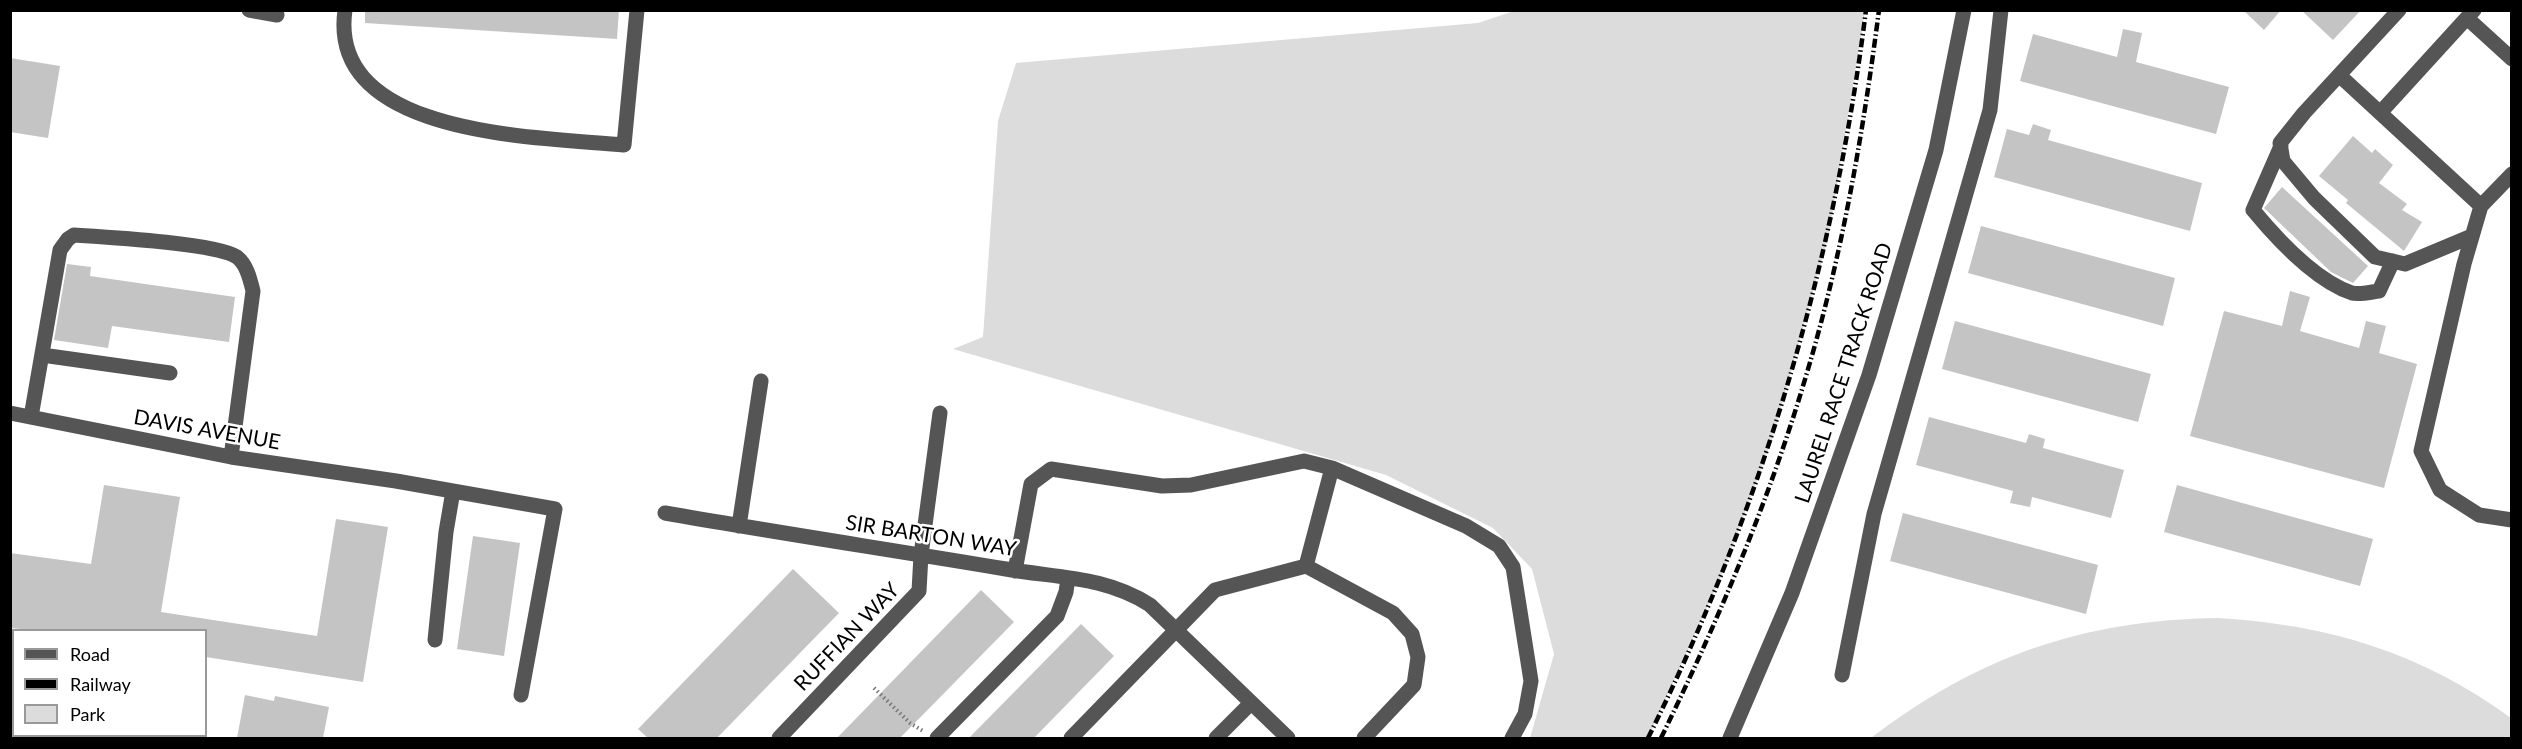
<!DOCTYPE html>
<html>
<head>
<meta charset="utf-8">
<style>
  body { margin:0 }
  #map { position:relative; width:2522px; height:749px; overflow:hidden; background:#fff; font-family:Lato,sans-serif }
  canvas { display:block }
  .frame { position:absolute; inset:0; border:12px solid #000; pointer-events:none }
  .legend { position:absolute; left:12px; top:629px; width:195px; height:108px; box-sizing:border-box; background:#fff; border:2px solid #999; margin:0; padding:8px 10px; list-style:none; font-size:18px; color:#000 }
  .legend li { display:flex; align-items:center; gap:12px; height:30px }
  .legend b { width:30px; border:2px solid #999 }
</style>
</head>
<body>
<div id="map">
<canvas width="2522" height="749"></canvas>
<div class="frame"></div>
<ul class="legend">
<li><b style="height:8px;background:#555"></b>Road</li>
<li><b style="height:8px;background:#000"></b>Railway</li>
<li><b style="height:16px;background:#dcdcdc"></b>Park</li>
</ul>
</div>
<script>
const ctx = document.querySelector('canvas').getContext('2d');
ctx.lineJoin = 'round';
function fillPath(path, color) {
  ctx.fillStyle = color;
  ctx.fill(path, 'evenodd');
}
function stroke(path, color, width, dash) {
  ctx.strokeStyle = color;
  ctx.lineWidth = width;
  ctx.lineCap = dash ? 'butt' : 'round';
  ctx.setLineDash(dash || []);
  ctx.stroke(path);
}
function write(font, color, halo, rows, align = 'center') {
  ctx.font = font + ' Lato,sans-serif';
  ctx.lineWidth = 5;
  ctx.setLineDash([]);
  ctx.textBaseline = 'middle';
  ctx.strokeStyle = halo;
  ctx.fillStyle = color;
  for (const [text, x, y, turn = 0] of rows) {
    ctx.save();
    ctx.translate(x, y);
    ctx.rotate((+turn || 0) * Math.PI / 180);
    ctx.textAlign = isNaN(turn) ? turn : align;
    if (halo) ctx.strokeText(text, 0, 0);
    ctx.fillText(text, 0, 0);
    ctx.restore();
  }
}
fillPath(new Path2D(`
  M1514,11H1865L1829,234L1772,440L1723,572L1648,738H1530L1554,654L1532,569L1493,528L1386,475L953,349L983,337L998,121L1016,63L1478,23Z
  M2218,618C2330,625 2420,652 2511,718V738H1871C1978,656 2084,620 2218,618Z`), '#dcdcdc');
fillPath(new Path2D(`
  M365,10H619L617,39L365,23Z
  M2243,10H2281L2264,30Z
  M2301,10H2361L2333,40Z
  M2123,29L2142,33L2136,62L2229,87L2216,134L2020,81L2033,34L2117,57Z
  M10,58L60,66L48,138L10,132Z
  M2033,124L2051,130L2048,140L2202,183L2190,231L1994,177L2007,129L2029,135Z
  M2353,136L2372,153L2375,149L2393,165L2379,183L2407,204L2402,210L2422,222L2404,251L2346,203L2348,200L2319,176Z
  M2282,187L2368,266L2353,283L2331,272L2264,208Z
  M1981,226L2175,278L2163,326L1968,273Z
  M67,264L91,267L90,276L235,297L229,342L112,326L108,348L54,340Z
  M2290,291L2310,297L2300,331L2359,348L2366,321L2386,326L2379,353L2417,364L2384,488L2190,436L2224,311L2282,326Z
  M1955,321L2151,374L2138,422L1942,369Z
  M1929,417L2026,443L2029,434L2045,439L2043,448L2124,470L2111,518L2032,497L2030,507L2010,503L2013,491L1916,465Z
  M104,485L180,497L161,612L317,636L336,519L388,527L363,682L206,657V630H32L10,628V553L91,564Z
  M2177,485L2373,539L2360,586L2164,532Z
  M1903,513L2098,565L2086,614L1890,561Z
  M473,536L520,543L504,656L457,649Z
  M793,569L839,613L717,738H648L638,729Z
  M981,590L1014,622L900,738H837Z
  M1081,624L1114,656L1034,738H969Z
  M245,695L274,701L275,696L329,707L323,738H237Z`), '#c4c4c4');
stroke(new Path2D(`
  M874,688L910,723L923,731`), '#777', 4, [1.5, 3]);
stroke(new Path2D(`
  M249,10L277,15
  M345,10C327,138 543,137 624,145L637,10
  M2399,10L2304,113L2280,143L2283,161L2314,198L2375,257L2405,264L2472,236
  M2467,18L2512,59
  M2339,75L2481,206
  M2380,113L2474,10
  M2281,146L2253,210C2277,239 2316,281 2352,293C2359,295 2371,292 2379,291L2393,261
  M2512,174L2481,206L2464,264L2421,451L2440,490L2479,515L2512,520
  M42,355L170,373
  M10,413L231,457L396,481L555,509L521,695
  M31,417L60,250L68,239L74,235C105,237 216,243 237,257C247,265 250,279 253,291L231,457
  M665,513C779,533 893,550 1006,569C1057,578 1105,576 1150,605L1288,738
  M739,526L761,381
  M1306,566L1332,468
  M1015,571L1031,484L1051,469L1162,486L1191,485L1304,461L1332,468L1466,526L1499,546L1513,567L1531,681L1525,714L1512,738
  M435,640L446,532L453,491
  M1842,675L1874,514L1990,110L2001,10
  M107,738L108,736L124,738
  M779,738L919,591L921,555L940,413
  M937,738L1057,616L1066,592L1068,578
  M1071,738L1215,590L1306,566L1393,613L1412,634L1418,657L1414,685L1364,738
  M1216,738L1251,703
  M1730,738L1792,593L1869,375L1936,150L1964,10`), '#555', 15);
stroke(new Path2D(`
  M1648,738C1762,509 1834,265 1866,10
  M1661,738C1718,621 1769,501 1806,376C1842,256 1863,134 1879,10`), '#000', 4.5, [9, 3, 1.5, 3]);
write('21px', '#000', '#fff', [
  ["LAUREL RACE TRACK ROAD",1844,373,-72],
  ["DAVIS AVENUE",207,430,10],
  ["SIR BARTON WAY",931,536,9],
  ["RUFFIAN WAY",847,637,-46]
]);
</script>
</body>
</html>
